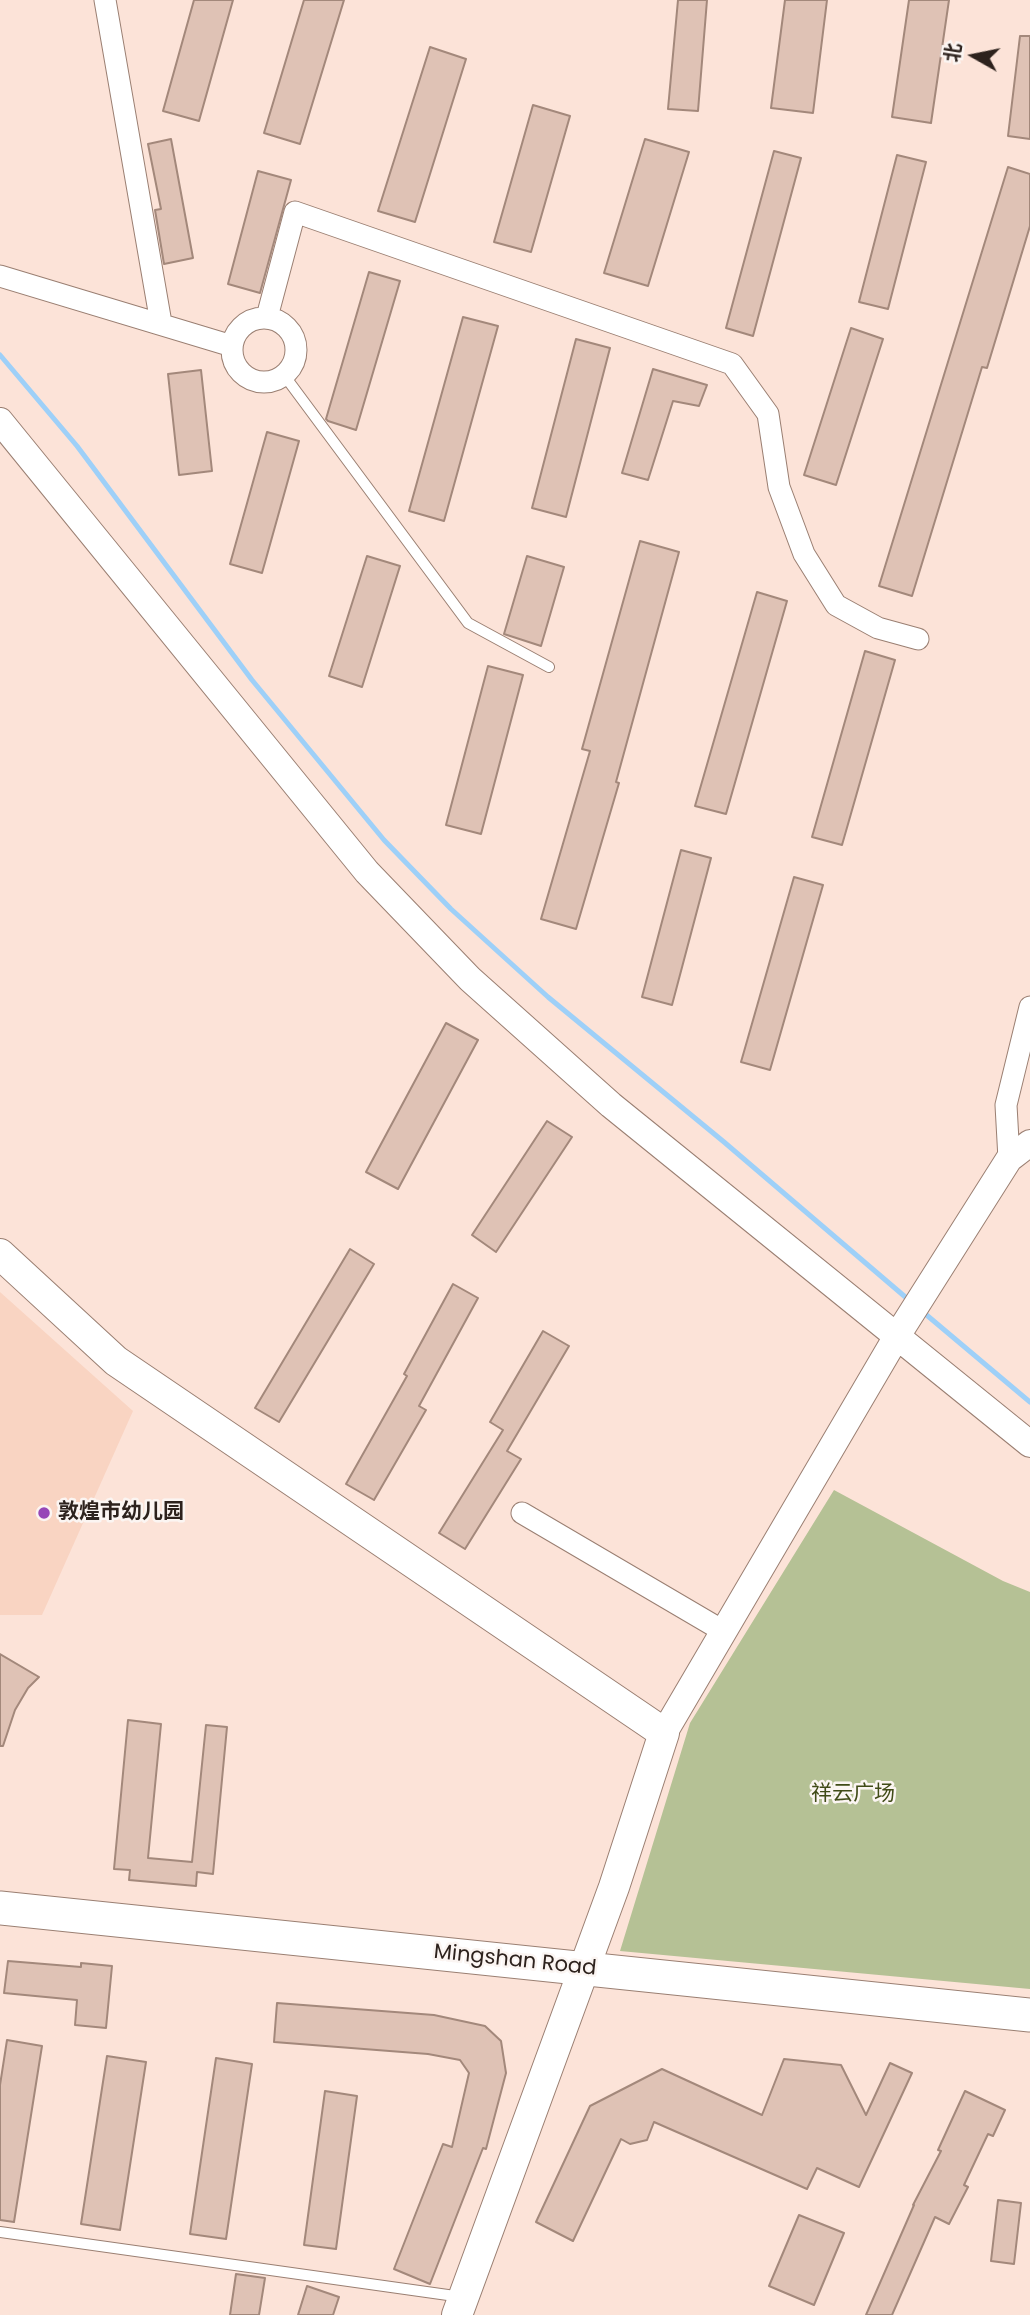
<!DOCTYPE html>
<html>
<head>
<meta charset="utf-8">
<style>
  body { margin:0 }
  #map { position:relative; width:1030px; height:2315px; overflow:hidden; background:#fce3d8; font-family:Poppins,"Noto Sans SC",sans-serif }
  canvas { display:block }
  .north { position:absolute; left:939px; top:21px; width:70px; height:70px; -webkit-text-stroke:5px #fbf5f2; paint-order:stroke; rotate:279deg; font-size:19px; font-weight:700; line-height:28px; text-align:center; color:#2d221d }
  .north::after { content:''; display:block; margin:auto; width:24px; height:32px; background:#2d221d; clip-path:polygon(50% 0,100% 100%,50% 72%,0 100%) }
</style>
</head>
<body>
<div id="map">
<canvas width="1030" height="2315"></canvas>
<div class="north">北</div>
</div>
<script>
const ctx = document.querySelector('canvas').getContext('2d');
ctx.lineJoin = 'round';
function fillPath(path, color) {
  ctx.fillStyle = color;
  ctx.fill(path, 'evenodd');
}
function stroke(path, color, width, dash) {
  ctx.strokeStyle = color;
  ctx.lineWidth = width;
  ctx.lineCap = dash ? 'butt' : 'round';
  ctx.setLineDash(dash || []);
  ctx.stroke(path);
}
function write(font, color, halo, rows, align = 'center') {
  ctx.font = font + ' Poppins,"Noto Sans SC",sans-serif';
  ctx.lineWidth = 5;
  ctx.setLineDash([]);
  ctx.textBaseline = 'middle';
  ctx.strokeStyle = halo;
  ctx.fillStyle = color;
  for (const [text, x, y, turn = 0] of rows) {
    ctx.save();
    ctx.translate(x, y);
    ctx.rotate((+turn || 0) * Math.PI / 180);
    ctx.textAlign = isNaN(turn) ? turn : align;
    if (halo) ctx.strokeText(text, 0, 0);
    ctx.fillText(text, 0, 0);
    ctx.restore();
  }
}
fillPath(new Path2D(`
  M0,1292L133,1411L42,1615H0Z`), '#f9d4c2');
fillPath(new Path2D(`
  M834,1490L1003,1581L1030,1592V1989L620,1951L690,1723Z`), '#b5c195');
stroke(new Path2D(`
  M0,355L77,446L252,680L384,840L451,909L548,997L724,1142L910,1301
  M923,1312L1030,1402`), '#9ed0f8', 5);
const building = new Path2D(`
  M194,0H233L199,121L163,111Z
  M304,0H344L300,144L264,133Z
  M678,0H707L698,111L668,109Z
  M785,0H827L813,113L771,108Z
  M909,0H949L931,123L892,117Z
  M1020,36H1030V139L1008,136Z
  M430,47L466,59L415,222L378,211Z
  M533,105L570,116L531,252L494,242Z
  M171,139L193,258L164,264L155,210L161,209L148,144Z
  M645,139L689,152L648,286L604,273Z
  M774,151L801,158L753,336L726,328Z
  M897,155L926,162L888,309L859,302Z
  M1008,167L1030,174V226L987,368L982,367L912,596L879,586Z
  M258,171L291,180L260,293L228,284Z
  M369,272L400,281L356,430L328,421L326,419Z
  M463,317L498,326L444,521L409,511Z
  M851,328L883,339L836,485L804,475Z
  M576,339L610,348L566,517L532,508Z
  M653,369L707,385L699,406L673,401L648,480L622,473Z
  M201,370L212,471L179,475L168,374Z
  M267,432L299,441L262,573L230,564Z
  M640,541L679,552L616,782L619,783L576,929L541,919L590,751L582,749Z
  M367,556L400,566L362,687L329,676Z
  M527,556L564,567L541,646L504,634Z
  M757,592L787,601L726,814L695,806Z
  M865,651L895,660L842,845L812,837Z
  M488,666L523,675L481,834L446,825Z
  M681,850L711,858L672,1005L642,997Z
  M794,877L823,885L770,1070L741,1062Z
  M446,1023L478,1040L398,1189L366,1172Z
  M547,1121L572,1137L496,1252L472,1235Z
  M350,1249L374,1264L279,1422L255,1408Z
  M453,1284L478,1298L419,1406L426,1410L374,1500L346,1484L407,1376L404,1374Z
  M543,1331L569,1346L507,1451L521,1459L465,1549L439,1533L503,1430L490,1422Z
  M0,1654L39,1677L28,1688L15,1710L3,1746H0Z
  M128,1720L161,1724L148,1858L192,1862L206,1725L227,1727L213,1874L197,1872L196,1886L129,1880L130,1870L114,1869Z
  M8,1961L81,1967V1963L112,1966L106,2028L75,2025L77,2000L4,1993Z
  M277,2003L434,2015L485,2026L501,2041L506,2073L486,2149L483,2148L430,2284L394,2269L443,2144L452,2147L469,2073L460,2060L428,2054L274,2042Z
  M7,2040L42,2046L14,2222L0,2220V2085Z
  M107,2056L146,2062L120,2230L81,2224Z
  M216,2058L252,2064L226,2239L190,2234Z
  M784,2059L841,2065L866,2115L890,2063L912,2073L859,2187L817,2168L807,2189L654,2122L647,2140L630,2144L621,2139L573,2241L536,2222L590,2106L662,2069L762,2115Z
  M325,2091L357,2096L336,2249L304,2245Z
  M965,2091L1005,2110L993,2136L988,2134L964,2185L968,2187L949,2224L935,2217L892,2315H866L914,2205H913L941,2151L938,2150Z
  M998,2200L1021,2203L1014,2264L991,2261Z
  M799,2215L844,2233L814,2305L769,2286Z
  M236,2274L265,2278L259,2315H230Z
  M307,2286L339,2297L333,2315H298Z`);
fillPath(building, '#dfc2b5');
stroke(building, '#a3887b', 2);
const service = new Path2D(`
  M284,375L468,623L549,667
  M0,2232L462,2297`);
const minor = new Path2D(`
  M105,0L161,323
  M0,276L232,346
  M267,317L295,212L732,364L768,414L779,487L804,554L836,605L878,628L918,639
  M232 350a32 32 0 1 1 64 0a32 32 0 1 1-64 0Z
  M1009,1159L1006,1105L1030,1007
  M522,1513L723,1631`);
const tertiary = new Path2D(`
  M0,421L367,872L470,979L611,1105L1030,1444
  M664,1733L897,1336L1009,1159L1030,1143`);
const secondary = new Path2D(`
  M0,1254L116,1361L664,1733L614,1887L457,2315`);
const primary = new Path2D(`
  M0,1908L1030,2015`);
stroke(service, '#9a7f72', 12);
stroke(minor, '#9a7f72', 23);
stroke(tertiary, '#9a7f72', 28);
stroke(secondary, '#9a7f72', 32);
stroke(primary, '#9a7f72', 35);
stroke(service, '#fff', 10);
stroke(minor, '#fff', 21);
stroke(tertiary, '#fff', 26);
stroke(secondary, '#fff', 30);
stroke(primary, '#fff', 33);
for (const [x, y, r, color] of [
  [44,1513,7,"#9647b7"]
]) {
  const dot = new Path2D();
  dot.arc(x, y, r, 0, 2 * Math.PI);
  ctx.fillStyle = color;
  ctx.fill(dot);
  stroke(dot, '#fbf5f2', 2.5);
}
write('bold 21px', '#2d221d', '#fbf5f2', [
  ["敦煌市幼儿园",58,1513]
], 'left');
write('21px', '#404b17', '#fbf5f2', [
  ["祥云广场",853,1795]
]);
write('21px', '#2d221d', '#fbf5f2', [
  ["Mingshan Road",515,1961,6]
]);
</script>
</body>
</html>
